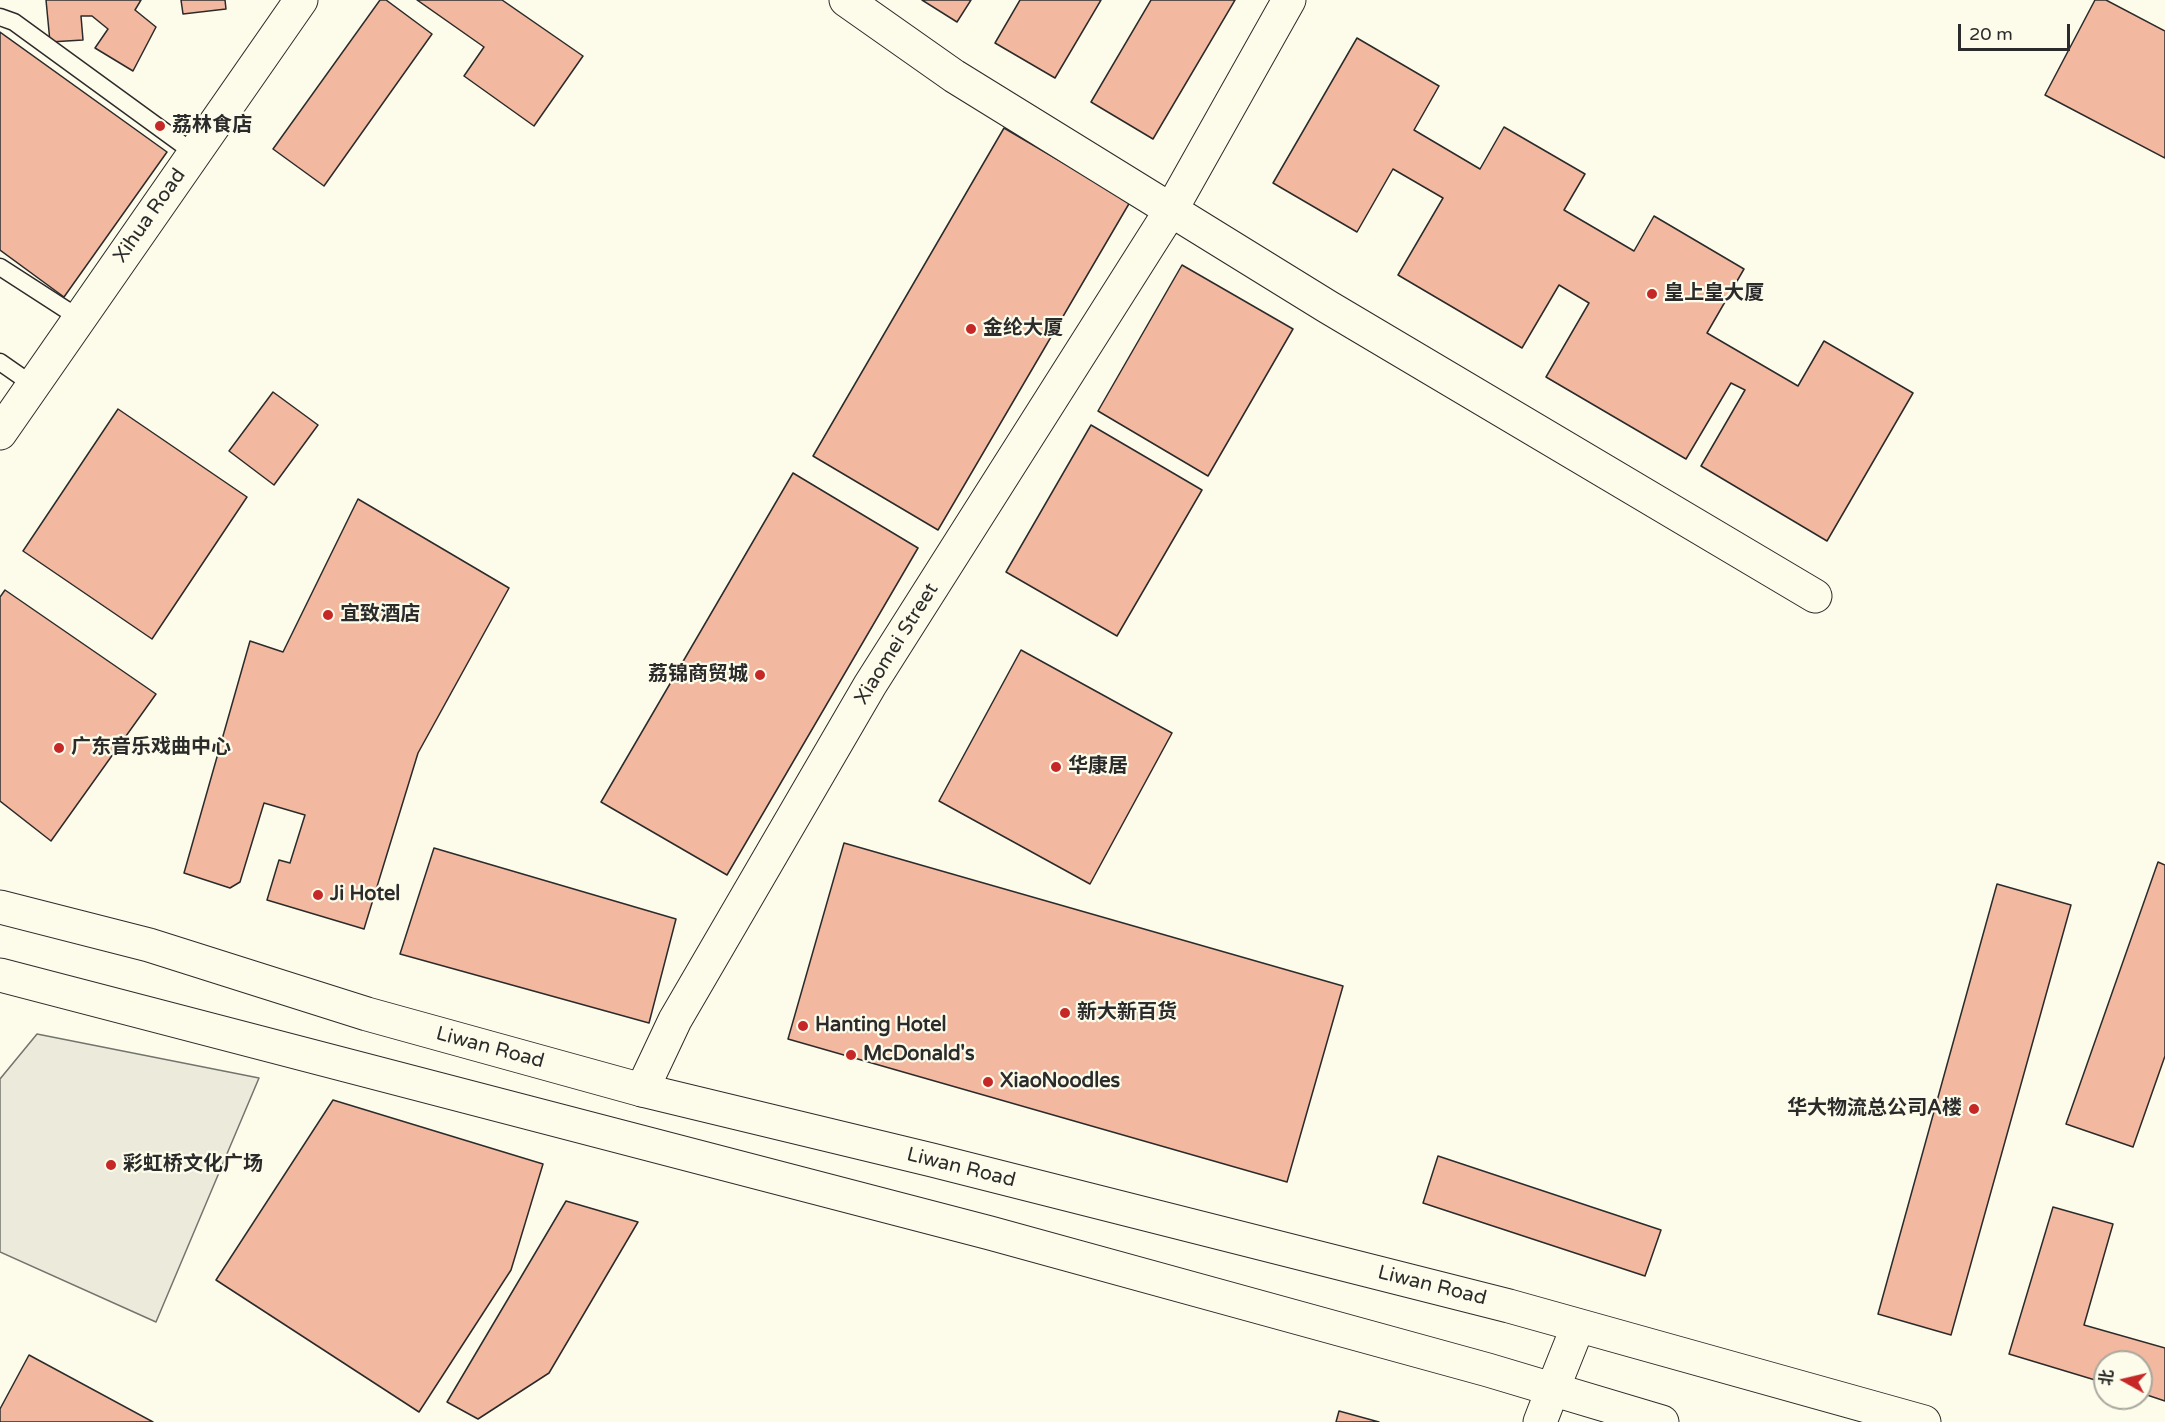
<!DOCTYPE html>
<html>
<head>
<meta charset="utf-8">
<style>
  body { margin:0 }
  #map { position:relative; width:2165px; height:1422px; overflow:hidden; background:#fdfbea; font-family:"Varela Round","Noto Sans SC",sans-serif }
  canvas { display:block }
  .north { position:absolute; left:2093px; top:1350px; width:60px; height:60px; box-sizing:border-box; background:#fdfbea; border:2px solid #a9a89e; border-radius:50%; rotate:278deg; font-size:16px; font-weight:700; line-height:24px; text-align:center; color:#2b2b2b }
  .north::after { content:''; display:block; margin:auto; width:21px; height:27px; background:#c62828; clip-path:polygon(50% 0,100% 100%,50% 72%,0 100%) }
  .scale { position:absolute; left:1958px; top:24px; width:112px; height:27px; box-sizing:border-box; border:3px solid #2b2b2b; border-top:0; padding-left:8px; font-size:18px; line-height:21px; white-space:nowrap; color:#2b2b2b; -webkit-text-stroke:4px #fdfbea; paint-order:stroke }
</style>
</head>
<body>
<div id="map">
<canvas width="2165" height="1422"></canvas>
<div class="north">北</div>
<div class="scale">20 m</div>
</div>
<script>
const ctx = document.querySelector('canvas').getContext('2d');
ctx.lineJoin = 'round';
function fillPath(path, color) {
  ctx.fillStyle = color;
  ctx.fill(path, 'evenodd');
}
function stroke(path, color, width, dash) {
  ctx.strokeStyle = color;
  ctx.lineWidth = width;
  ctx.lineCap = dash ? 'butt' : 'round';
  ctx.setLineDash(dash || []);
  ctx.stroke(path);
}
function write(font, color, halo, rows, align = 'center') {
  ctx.font = font + ' "Varela Round","Noto Sans SC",sans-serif';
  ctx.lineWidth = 4.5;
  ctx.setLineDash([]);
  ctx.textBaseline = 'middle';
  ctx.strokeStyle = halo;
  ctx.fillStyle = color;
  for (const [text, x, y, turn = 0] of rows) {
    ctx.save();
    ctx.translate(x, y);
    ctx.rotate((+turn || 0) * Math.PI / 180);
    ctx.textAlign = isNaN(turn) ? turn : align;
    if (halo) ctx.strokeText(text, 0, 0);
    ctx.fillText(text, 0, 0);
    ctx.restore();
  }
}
const parking = new Path2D(`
  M37,1034L259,1078L156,1322L0,1252V1079Z`);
fillPath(parking, '#eceadb');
stroke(parking, '#74746e', 1.5);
const building = new Path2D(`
  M46,0H141L135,10L156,27L133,71L95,48L108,29L92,16H81L83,40L50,42Z
  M181,0H225L226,9L183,14Z
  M380,0H386L432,34L324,186L273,149Z
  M417,0H502L583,56L534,126L464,76L484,47Z
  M922,0H971L957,22Z
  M1020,0H1101L1055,78L995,43Z
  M1151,0H1235L1153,139L1091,102Z
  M2095,0H2106L2165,31V158L2045,95Z
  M0,32L167,152L64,297L0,250Z
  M1357,38L1439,86L1414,130L1480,169L1504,127L1585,174L1564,210L1634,251L1654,216L1744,269L1707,333L1798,386L1824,341L1913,393L1827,541L1701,466L1745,390L1731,383L1686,459L1546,377L1589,303L1559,285L1522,348L1398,275L1443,198L1393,169L1357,232L1273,183Z
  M1004,128L1130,202L938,530L813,456Z
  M1182,265L1293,329L1208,476L1098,411Z
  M273,392L318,425L274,485L229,451Z
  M118,409L247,497L152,639L23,551Z
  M1091,425L1202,490L1117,636L1006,572Z
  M793,473L918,548L727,875L601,802Z
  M358,499L509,588L418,753L364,929L267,900L279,860L290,863L305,815L264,803L240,882L230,888L184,873L250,641L283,652Z
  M5,590L156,694L51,841L0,801V597Z
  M1021,650L1172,733L1090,884L939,801Z
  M844,843L1343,986L1287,1182L788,1039Z
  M434,848L676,919L649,1023L400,954Z
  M2158,862L2165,865V1056L2133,1147L2066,1124Z
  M1997,884L2071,905L1951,1335L1878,1314Z
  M333,1100L543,1164L511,1270L419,1412L216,1280Z
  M1438,1156L1661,1230L1645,1276L1423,1203Z
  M566,1201L638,1222L549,1373L478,1419L447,1402Z
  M2053,1207L2113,1224L2084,1325L2165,1348V1401L2141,1393V1362H2105V1383L2009,1354Z
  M29,1355L153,1422H0V1409Z
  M1339,1411L1379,1422H1336Z`);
fillPath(building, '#f2b8a0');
stroke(building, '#2b2b2b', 1.5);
const service = new Path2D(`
  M0,17L14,22L194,153
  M0,267L79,318
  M0,362L33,385`);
const minor = new Path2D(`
  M846,0L954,76L1328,307L1815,596
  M642,1090L675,1020L870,685L1171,210L1289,0
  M1552,1391L1578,1326`);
const tertiary = new Path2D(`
  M1540,1422L1552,1391`);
const secondary = new Path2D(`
  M0,433L301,0
  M0,907L149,945L367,1014L642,1090L932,1160L1509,1306L1924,1422
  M0,975L990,1233L1488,1370L1662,1422`);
stroke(service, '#2b2b2b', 19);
stroke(minor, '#2b2b2b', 35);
stroke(tertiary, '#2b2b2b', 35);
stroke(secondary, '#2b2b2b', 35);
stroke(service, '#fdfbea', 16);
stroke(minor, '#fdfbea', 33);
stroke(tertiary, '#fdfbea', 33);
stroke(secondary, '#fdfbea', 33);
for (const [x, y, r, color] of [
  [160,126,6,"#c62828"],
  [1652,294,6,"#c62828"],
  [971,329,6,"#c62828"],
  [328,615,6,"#c62828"],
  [760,675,6,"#c62828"],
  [59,748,6,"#c62828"],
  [1056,767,6,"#c62828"],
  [318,895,6,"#c62828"],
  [1065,1013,6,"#c62828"],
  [803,1026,6,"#c62828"],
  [851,1055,6,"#c62828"],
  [988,1082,6,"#c62828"],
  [1974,1109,6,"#c62828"],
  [111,1165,6,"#c62828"]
]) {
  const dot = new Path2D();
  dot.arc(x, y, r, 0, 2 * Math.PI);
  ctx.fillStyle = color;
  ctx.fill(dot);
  stroke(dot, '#fdfbea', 2);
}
write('bold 20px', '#2b2b2b', '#fdfbea', [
  ["荔林食店",172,126],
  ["皇上皇大厦",1664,294],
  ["金纶大厦",983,329],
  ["宜致酒店",340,615],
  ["荔锦商贸城",748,675,"right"],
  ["广东音乐戏曲中心",71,748],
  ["华康居",1068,767],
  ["Ji Hotel",330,895],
  ["新大新百货",1077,1013],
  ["Hanting Hotel",815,1026],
  ["McDonald's",863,1055],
  ["XiaoNoodles",1000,1082],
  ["华大物流总公司A楼",1962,1109,"right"],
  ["彩虹桥文化广场",123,1165]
], 'left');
write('20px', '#2b2b2b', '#fdfbea', [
  ["Xihua Road",150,216,-55],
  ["Xiaomei Street",897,644,-58],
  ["Liwan Road",490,1048,15],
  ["Liwan Road",961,1168,14],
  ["Liwan Road",1432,1286,14]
]);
</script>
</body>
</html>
